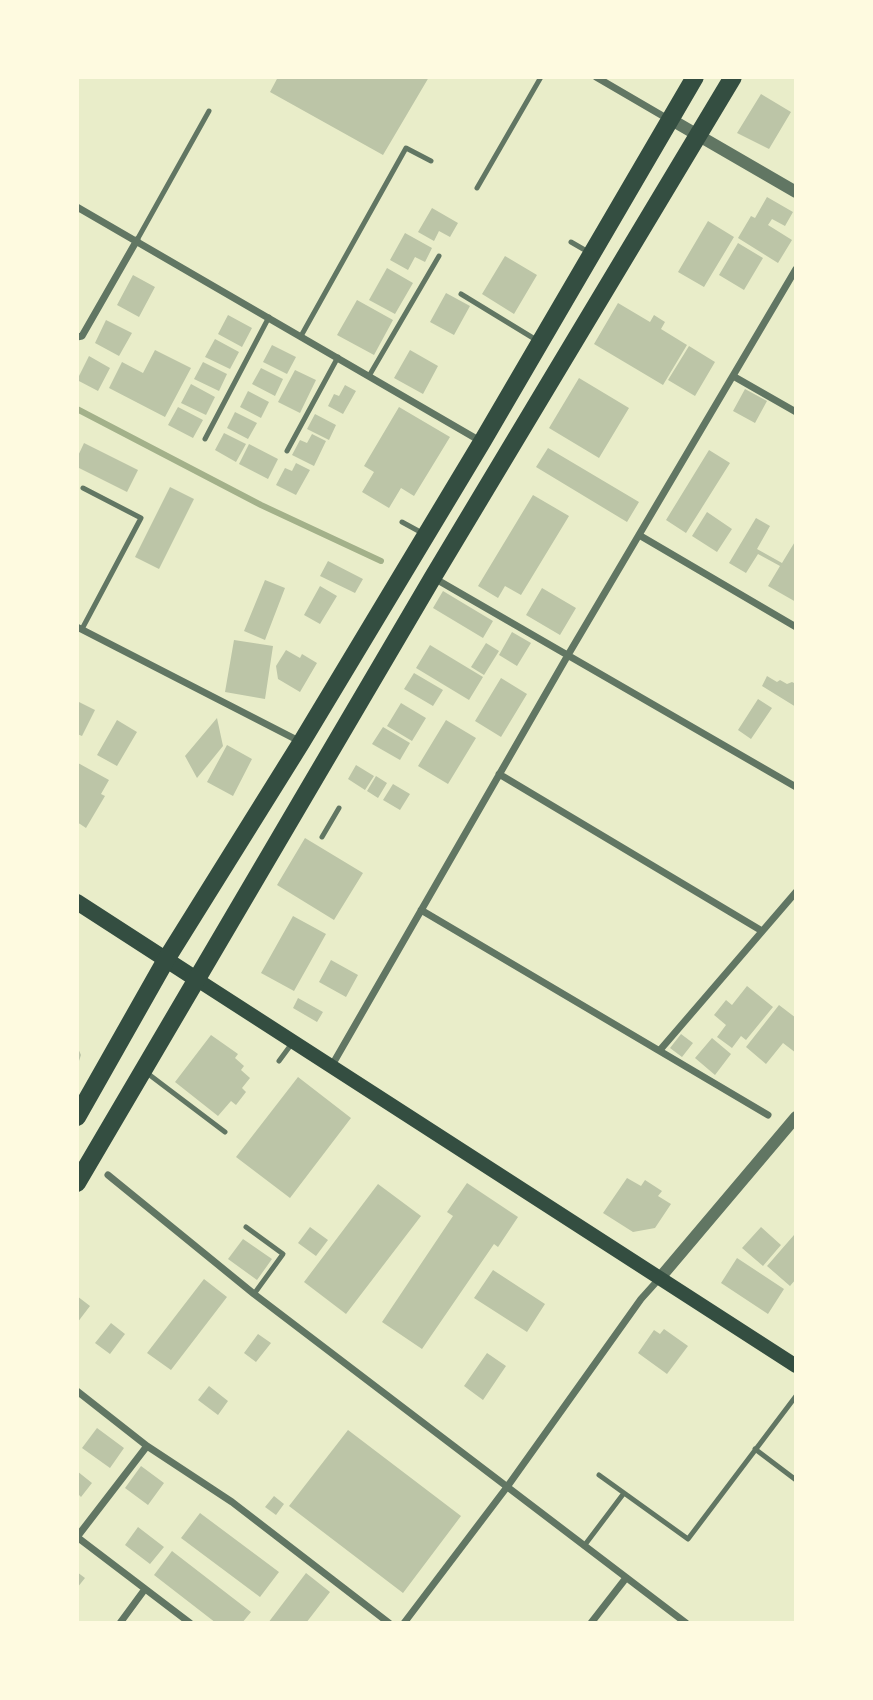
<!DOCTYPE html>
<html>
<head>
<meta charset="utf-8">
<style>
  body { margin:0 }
  #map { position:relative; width:873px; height:1700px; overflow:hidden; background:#e9edc9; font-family:"Times New Roman",serif }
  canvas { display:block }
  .frame { position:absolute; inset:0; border:79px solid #fefae0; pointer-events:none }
</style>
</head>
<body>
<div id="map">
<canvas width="873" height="1700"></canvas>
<div class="frame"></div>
</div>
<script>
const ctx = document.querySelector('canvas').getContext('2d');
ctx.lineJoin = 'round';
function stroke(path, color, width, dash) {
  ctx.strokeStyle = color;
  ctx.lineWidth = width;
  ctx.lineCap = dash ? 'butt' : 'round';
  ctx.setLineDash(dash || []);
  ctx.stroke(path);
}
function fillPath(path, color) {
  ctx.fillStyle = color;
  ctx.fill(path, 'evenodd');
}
stroke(new Path2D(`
  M77,409L261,505L381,561`), '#a3b18a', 6);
fillPath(new Path2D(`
  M278,77H429L383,155L270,92Z
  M761,94L791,112L769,149L737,133Z
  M767,197L793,212L785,226L772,219L768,225L792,240L778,263L738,238L751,216L755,218Z
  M432,208L458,223L450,237L439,231L434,241L418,232Z
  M708,221L734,237L704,287L678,272Z
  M405,233L432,248L425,262L415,257L408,270L390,260Z
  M738,243L763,258L744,290L719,275Z
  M505,256L537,275L514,314L482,294Z
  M387,268L413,283L395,314L369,300Z
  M133,275L155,287L139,317L117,305Z
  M446,293L470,306L454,335L430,322Z
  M357,300L393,320L374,355L337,335Z
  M618,303L650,322L654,315L665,322L661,329L687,345L663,385L594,344Z
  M228,315L252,328L242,347L218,334Z
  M106,320L132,333L119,356L95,343Z
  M215,339L239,352L230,369L205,357Z
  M272,345L296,357L287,374L263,362Z
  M689,346L715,362L695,396L668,380Z
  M155,350L191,368L165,417L109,388L122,362L143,373Z
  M410,350L438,366L423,394L394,378Z
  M89,356L110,368L98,391L77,380Z
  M203,362L227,374L219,391L194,379Z
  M261,368L283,379L275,396L252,384Z
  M295,370L316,380L300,413L278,402Z
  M579,378L629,408L599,458L549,428Z
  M191,384L215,397L206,415L181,403Z
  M345,385L356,391L343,414L328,406L334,394L339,396Z
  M745,389L767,401L755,423L733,411Z
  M248,391L269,402L261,418L240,407Z
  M178,407L203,420L193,438L168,425Z
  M399,407L450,437L414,496L401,488L389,508L362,492L374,472L364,466Z
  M235,412L257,423L248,439L227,428Z
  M315,414L336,425L329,440L307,429Z
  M224,433L246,444L236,462L215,450Z
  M312,434L326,441L314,466L292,455L300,440L307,443Z
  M84,443L138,470L127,492L77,467V458Z
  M249,444L278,459L268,479L239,464Z
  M548,448L639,502L627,522L536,467Z
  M709,450L730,463L686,533L666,520Z
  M296,463L310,470L296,495L276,485L285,468L292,471Z
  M170,487L194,499L159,569L135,557Z
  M533,495L569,516L521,595L505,586L498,598L478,586Z
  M707,512L732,529L717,552L692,536Z
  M756,518L770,526L757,549L782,563L796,540V602L768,586L780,566L758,554L746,573L729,563Z
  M328,561L363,579L355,593L320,576Z
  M265,580L285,588L265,640L244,631Z
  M320,586L337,596L320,624L304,615Z
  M542,588L576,608L560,635L526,615Z
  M443,591L493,621L483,638L433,608Z
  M512,632L531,643L517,666L499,655Z
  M234,640L273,646L265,699L225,692Z
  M486,643L499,651L484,675L471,667Z
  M430,645L483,677L469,700L416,668Z
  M286,650L300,658L302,654L317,663L300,692L278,679L276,666Z
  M414,673L443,690L433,706L404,689Z
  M767,676L777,682L780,680L787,684L792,682L796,684V707L762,686Z
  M501,678L527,694L501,737L475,721Z
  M758,699L772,708L751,739L738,730Z
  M77,701L95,710L82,736L77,734Z
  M401,703L426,718L412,741L387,726Z
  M217,718L223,746L197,778L185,756Z
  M117,720L137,732L117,766L97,755Z
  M446,720L476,738L448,784L418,766Z
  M383,727L410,743L400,760L372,744Z
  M227,745L252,759L233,796L207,782Z
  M78,763L109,780L101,794L105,796L86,828L77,822Z
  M356,765L374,776L365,790L348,779Z
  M376,776L387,783L378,798L367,791Z
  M393,784L410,794L400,810L383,800Z
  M305,838L363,873L334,920L277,885Z
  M293,916L326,934L294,991L261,973Z
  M331,960L358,975L346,997L319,982Z
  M747,986L773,1007L746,1040L741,1036L732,1048L717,1037L726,1025L714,1015L726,1000L732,1005Z
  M298,998L323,1012L317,1022L293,1008Z
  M779,1005L796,1018V1053L783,1043L766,1064L746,1047Z
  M681,1034L693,1043L682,1057L670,1048Z
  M211,1035L238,1054L235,1058L244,1066L241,1070L250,1078L242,1088L246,1092L236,1105L231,1101L218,1116L175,1082Z
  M712,1038L731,1054L715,1075L695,1058Z
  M77,1046L81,1055L77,1067Z
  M298,1077L351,1118L290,1198L236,1157Z
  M627,1178L641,1186L645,1180L662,1191L658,1196L671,1204L655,1228L633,1232L603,1213Z
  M467,1183L518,1217L498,1247L494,1244L422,1349L382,1322L453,1216L447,1212Z
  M378,1184L421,1216L346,1314L304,1282Z
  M310,1227L328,1240L316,1256L298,1243Z
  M761,1227L781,1245L763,1266L742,1248Z
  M794,1235L796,1237V1279L790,1286L767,1266Z
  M243,1239L272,1259L257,1280L228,1259Z
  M737,1258L784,1289L768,1314L721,1283Z
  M493,1270L545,1304L527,1332L474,1298Z
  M204,1279L227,1297L171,1370L147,1353Z
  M77,1296L90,1306L77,1323Z
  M111,1323L125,1334L110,1354L95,1343Z
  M664,1329L688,1346L667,1374L638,1353L654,1330L660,1334Z
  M258,1334L271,1343L256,1362L244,1353Z
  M487,1353L506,1366L483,1400L464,1386Z
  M209,1386L228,1401L218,1415L198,1400Z
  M97,1428L124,1448L110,1468L82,1448Z
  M348,1430L461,1516L403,1593L289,1506Z
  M141,1466L164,1483L148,1505L125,1488Z
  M77,1471L92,1483L81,1497L77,1493Z
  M274,1496L284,1504L276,1515L265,1507Z
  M200,1513L279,1572L260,1597L181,1538Z
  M138,1527L164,1547L150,1564L125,1545Z
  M172,1551L251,1612L242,1623H216L154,1575Z
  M77,1572L85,1578L77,1588Z
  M306,1573L330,1592L306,1623H268Z`), '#bcc5a7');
stroke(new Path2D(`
  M477,188L541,77
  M137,240L209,111
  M571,242L590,253
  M461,294L538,341
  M301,336L406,148L431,161
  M369,376L439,256
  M205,439L269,317
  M287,451L338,357
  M402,522L424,534
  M82,629L141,518L83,488
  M322,837L339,808
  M279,1061L293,1042
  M147,1073L225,1132
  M246,1227L283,1254L254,1294
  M755,1449L796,1480
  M599,1475L688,1539L796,1396
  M584,1546L624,1493`), '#617663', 5);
stroke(new Path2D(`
  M596,77L668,119
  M77,207L482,442
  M77,337L82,336L137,240
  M733,376L796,412
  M639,535L796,627
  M434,578L796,787
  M77,627L301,742
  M499,774L762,931
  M421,910L768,1115
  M660,1050L796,892
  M331,1067L568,655L796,269
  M108,1175L254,1294L686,1623
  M77,1391L147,1446L232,1502L389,1623
  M147,1446L77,1537L190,1623
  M120,1623L145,1589
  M404,1623L507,1487L641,1299L659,1279
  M591,1623L626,1578`), '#617663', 7);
stroke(new Path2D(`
  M670,119L796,192
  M659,1279L796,1117`), '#617663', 12);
stroke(new Path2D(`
  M196,979L796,1366`), '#344e41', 14);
stroke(new Path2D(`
  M77,902L196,979`), '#344e41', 16);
stroke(new Path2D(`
  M77,1117L167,958L301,743L482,442L695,77
  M77,1183L433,577L733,77`), '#344e41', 18);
</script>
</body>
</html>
